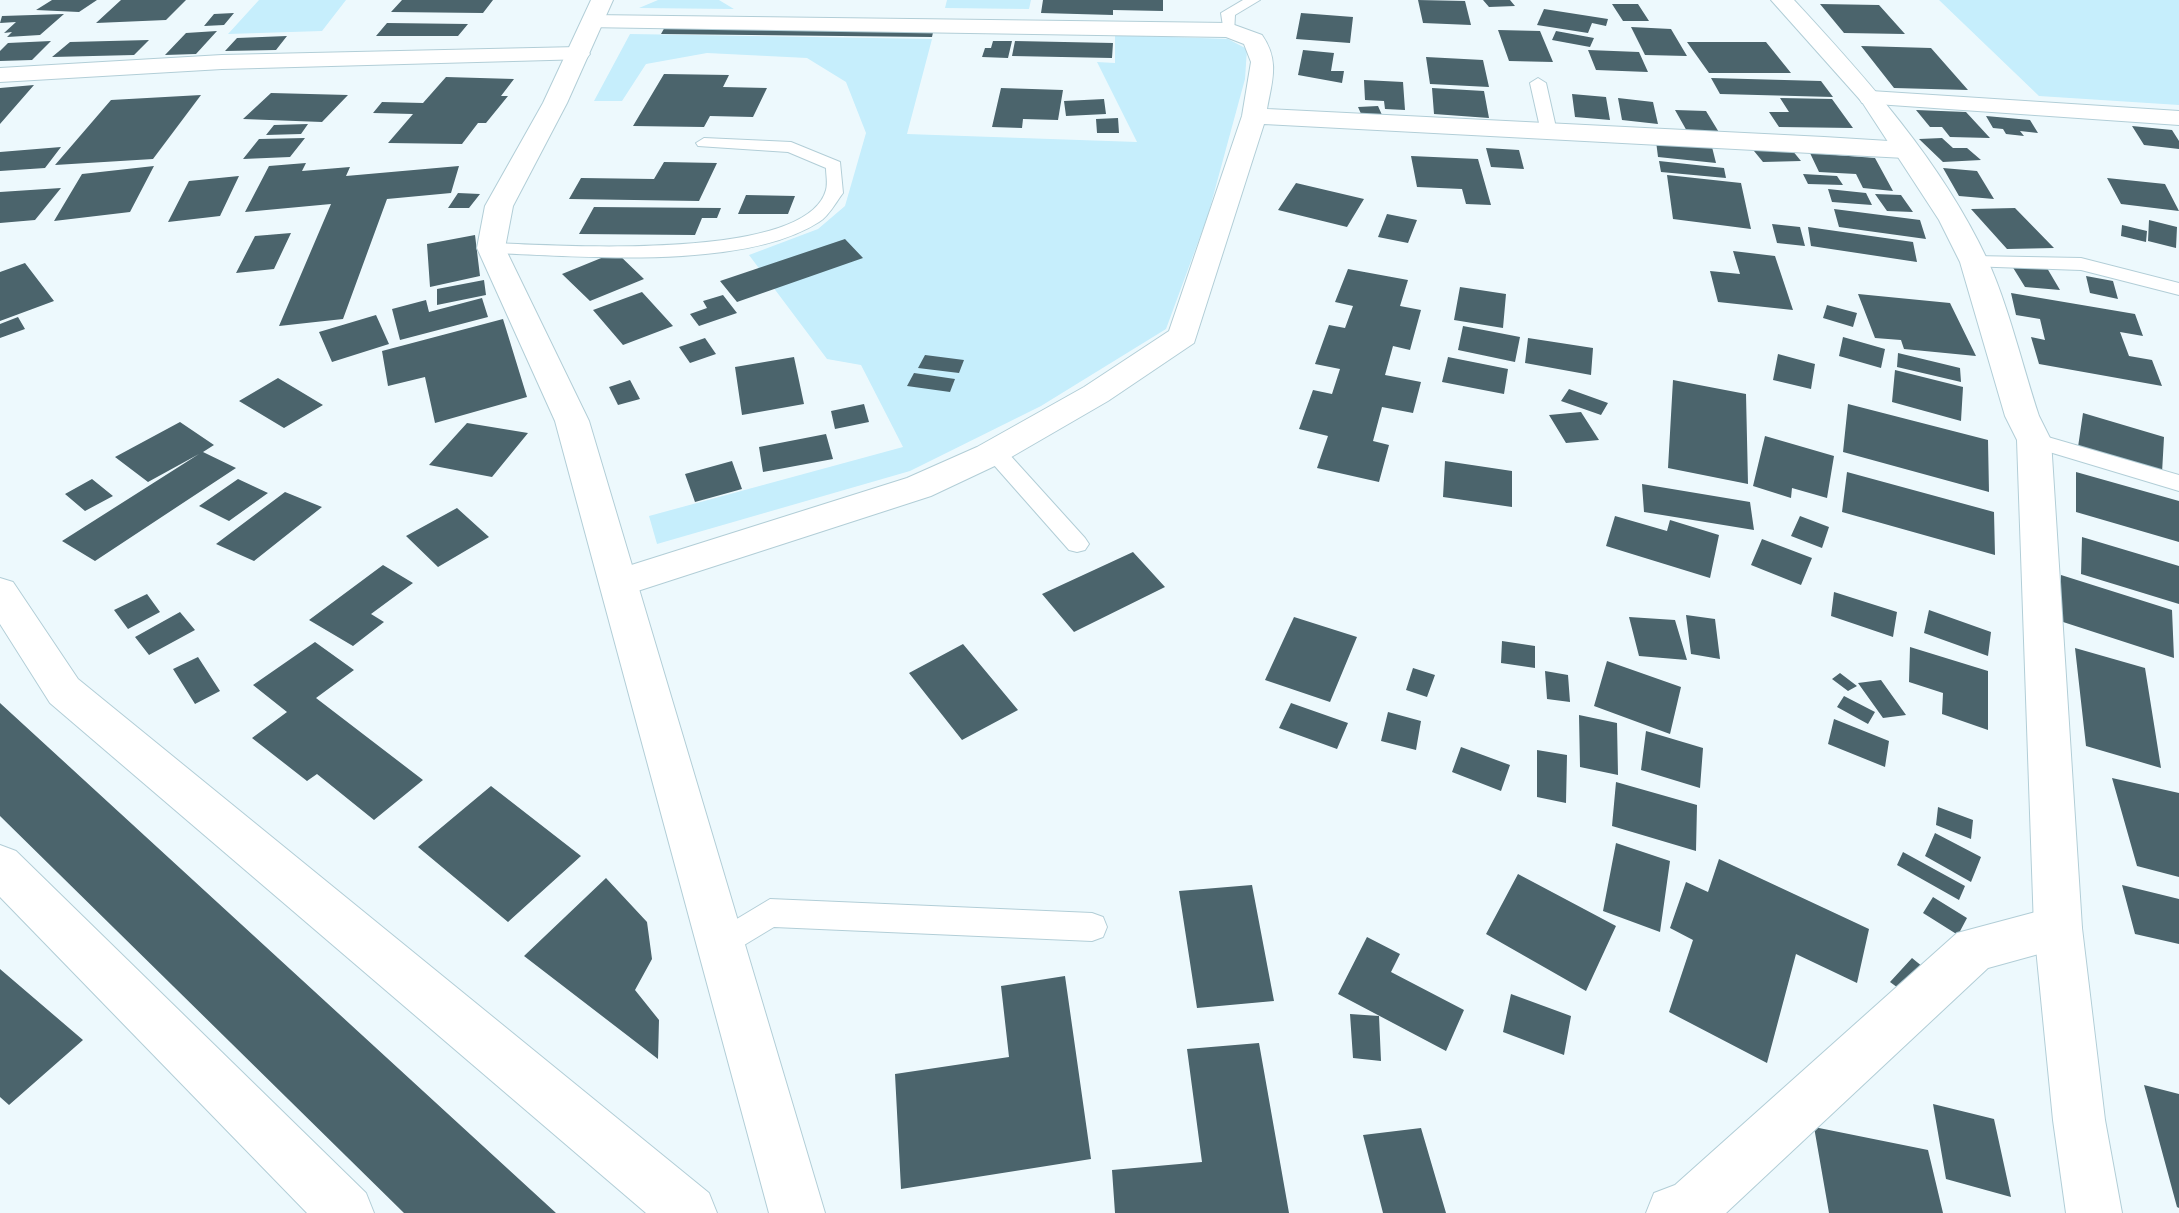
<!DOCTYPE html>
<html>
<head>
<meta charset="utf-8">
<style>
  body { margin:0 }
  canvas { display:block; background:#edf9fd }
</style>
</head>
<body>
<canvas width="2179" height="1213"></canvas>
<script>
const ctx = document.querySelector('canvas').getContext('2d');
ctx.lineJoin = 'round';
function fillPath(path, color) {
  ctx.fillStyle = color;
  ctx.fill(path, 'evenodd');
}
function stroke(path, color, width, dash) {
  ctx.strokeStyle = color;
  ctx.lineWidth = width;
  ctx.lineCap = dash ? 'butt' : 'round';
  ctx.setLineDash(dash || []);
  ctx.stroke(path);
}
fillPath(new Path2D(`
  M259,0H346L322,31L228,34Z
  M658,0H719L734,9L639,8Z
  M947,0H1031L1029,9L945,8Z
  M1939,0H2179V105L2039,96Z
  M630,34L932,39L907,134L1137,142L1097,62L1115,63V35L1228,39L1247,49L1245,79L1208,215L1166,329L1041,406L910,471L657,544L649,516L903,447L861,365L827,359L749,255L818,229L845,206L866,133L846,82L807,58L707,53L646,64L622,101H594Z`), '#c6eefc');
fillPath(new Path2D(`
  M52,0H97L79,12L36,10Z
  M121,0H186L166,20L96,23Z
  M402,0H493L483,13L391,12Z
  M1043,0H1163V11L1113,10V15L1041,13Z
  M1418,0L1465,1L1471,25L1423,23Z
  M1483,0H1510L1515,6L1489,7Z
  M1612,4H1638L1649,21H1623Z
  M1820,4L1879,5L1905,34L1844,33Z
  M1544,9L1608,19L1606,26L1592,23L1588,33L1537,25Z
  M234,13L224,25L204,26L214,14Z
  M1301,13L1353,17L1350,43L1296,39Z
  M64,14L40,35L7,37L12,32L4,33L16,22L0,23L2,16Z
  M387,23L468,24L458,36H376Z
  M666,25L934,28L932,37L661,34Z
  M1631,27L1671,29L1687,56L1645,55Z
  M1498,30L1540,31L1553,62L1509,61Z
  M217,31L196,54L165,55L186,33Z
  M1556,31L1594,38L1590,47L1552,40Z
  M287,36L276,50L225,51L237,38Z
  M149,40L134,55L52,57L70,42Z
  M51,41L32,60L0,61V51L8,43Z
  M993,41H1012L1008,58L982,57L985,48H991Z
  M1015,41L1113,43L1112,58L1012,56Z
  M1687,42H1766L1791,73H1709Z
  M1861,46L1931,48L1968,90L1894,88Z
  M1303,50L1334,53L1331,71H1344L1342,83L1298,75Z
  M1588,50L1639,52L1648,72L1596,70Z
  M1426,57L1483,60L1489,87L1430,84Z
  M664,74L729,75L723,87L767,88L753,117L710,116L704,127L633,126Z
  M446,77L514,79L501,96H508L486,123H478L462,144L388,143L413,114L373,113L382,102L423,103Z
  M1711,78L1821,81L1833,97L1720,94Z
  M1364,80L1403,82L1405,110L1385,109L1384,101L1365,100Z
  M34,85L0,124V88Z
  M1001,88L1063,90L1058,120L1023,119L1022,128L992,127Z
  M1432,88L1484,91L1489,118L1434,114Z
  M271,93L348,95L322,122L243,119Z
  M1572,94L1606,97L1610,120L1575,117Z
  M201,95L153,159L55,165L111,100Z
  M1618,98L1653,102L1658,124L1622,120Z
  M1780,98L1832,99L1853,128L1779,127L1769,112H1789Z
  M1104,99L1106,114L1066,116L1064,101Z
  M1378,106L1382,115L1362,116L1358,107Z
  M1675,110L1706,111L1720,134L1688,133Z
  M1916,110L1966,112L1990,138L1950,137L1942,127H1930Z
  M1986,116L2030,120L2038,133L2020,131L2024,136L2006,134L2003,129L1993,128Z
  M1118,118L1119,133H1097L1096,119Z
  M308,124L301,134L266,135L274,125Z
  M2132,126L2172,130L2179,141V149L2144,145Z
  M305,138L290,157L243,159L259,139Z
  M1942,138L1953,148H1967L1981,160L1943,162L1919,139Z
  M1656,141L1712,147L1716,163L1658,157Z
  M61,147L45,168L0,171V152Z
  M1486,148L1519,150L1524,169L1491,167Z
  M1792,150L1801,161L1763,162L1754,151Z
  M1810,153L1875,158L1893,191L1863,188L1856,174L1819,172Z
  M1411,156L1478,159L1491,205L1466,204L1462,189L1417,187Z
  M1659,161L1724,168L1726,178L1661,172Z
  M664,162L717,163L699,201L569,199L581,178L654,179Z
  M306,163L302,171L350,167L346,176L459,166L451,193L387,199L343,319L279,326L331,204L245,212L269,166Z
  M154,166L130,212L54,221L82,174Z
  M1943,168L1977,171L1994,199L1959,196Z
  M1803,174L1837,176L1843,185L1808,184Z
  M1667,175L1741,183L1751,229L1673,219Z
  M239,176L220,216L168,222L189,181Z
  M2107,178L2165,184L2179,211L2121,204Z
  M1296,183L1364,199L1347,227L1278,210Z
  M61,188L35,220L0,223V192Z
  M1828,189L1866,193L1872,205L1832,202Z
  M458,193L480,194L469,208H448Z
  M1875,194L1901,195L1913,212L1887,211Z
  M746,195L795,196L788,214H738Z
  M594,207L721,208L717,218H702L695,235L579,234Z
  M2015,208L2054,248L2007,249L1971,209Z
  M1834,209L1920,220L1926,239L1839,227Z
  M1387,214L1417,220L1408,243L1378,237Z
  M2149,220L2177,227L2176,248L2148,241Z
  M1772,224L1800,227L1805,246L1777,243Z
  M2122,225L2147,231L2146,242L2121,236Z
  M1808,227L1913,242L1917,262L1811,246Z
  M291,233L274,269L236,273L255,236Z
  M475,235L480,276L430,287L427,244Z
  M845,239L863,258L737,302L720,281Z
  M1733,251L1775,256L1793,310L1718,302L1710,271L1740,274Z
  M616,252L644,279L590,301L562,274Z
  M25,263L54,301L0,321V272Z
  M2012,266L2047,268L2060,290L2025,287Z
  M1348,269L1408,280L1400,306L1421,310L1410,350L1393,346L1385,375L1421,382L1413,413L1382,407L1373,441L1389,445L1379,482L1317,468L1328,436L1299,429L1313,390L1332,394L1340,369L1315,364L1329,325L1345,328L1353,306L1335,302Z
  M2086,276L2113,281L2118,299L2090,293Z
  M484,280L486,295L437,305V289Z
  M1460,287L1506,294L1503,328L1454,320Z
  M642,292L673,326L623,345L593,310Z
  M2011,293L2135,314L2143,336L2120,332L2129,356L2152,360L2162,386L2039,364L2031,337L2045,340L2040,319L2016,315Z
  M1858,294L1950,303L1976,356L1904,349L1901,340L1875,338Z
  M723,295L737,313L699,326L690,314L707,308L703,301Z
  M482,298L488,317L400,340L392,309L426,300L429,312Z
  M1827,305L1857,313L1853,327L1823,318Z
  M376,315L389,344L332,362L319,332Z
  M18,317L25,329L0,338V324Z
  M503,319L527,397L435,423L425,377L388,386L382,351Z
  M1463,326L1520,337L1515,362L1458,350Z
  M1843,337L1885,349L1881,368L1839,356Z
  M705,338L716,354L690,363L679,347Z
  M1528,338L1593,348L1591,375L1525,363Z
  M1898,353L1960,368L1961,382L1897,367Z
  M1778,354L1815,364L1811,389L1773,380Z
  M925,355L964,360L959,373L918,368Z
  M794,357L804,404L742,415L735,367Z
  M1448,357L1508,369L1504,394L1442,382Z
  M1895,370L1963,387L1961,421L1892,402Z
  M914,373L955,379L950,392L907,386Z
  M278,378L323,405L284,428L239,401Z
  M630,380L640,399L618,405L609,387Z
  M1673,380L1746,394L1748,484L1668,468Z
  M1569,389L1608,403L1601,415L1561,401Z
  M864,404L869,422L835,429L831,411Z
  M1848,404L1988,440L1989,492L1843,452Z
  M1581,412L1599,440L1566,443L1549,415Z
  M2083,413L2164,437L2162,473L2078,447Z
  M180,422L214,445L203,452L236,468L95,561L62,541L199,454L148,482L115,457Z
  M467,423L528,433L492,477L429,465Z
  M826,434L833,459L763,472L759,447Z
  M1765,436L1834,456L1827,498L1792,488L1791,498L1753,486Z
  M732,461L742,489L695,502L685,474Z
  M1445,461L1512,471V507L1443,497Z
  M1847,472L1994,512L1995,555L1842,512Z
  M2076,472L2179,501V542L2076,512Z
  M92,479L113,496L85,511L65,494Z
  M238,479L268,493L229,521L199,506Z
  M1642,484L1750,502L1754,530L1644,512Z
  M285,492L322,507L254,561L216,544Z
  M457,508L489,537L438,567L406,536Z
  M1615,516L1667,531L1670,520L1719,535L1710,578L1606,546Z
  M1800,516L1829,527L1822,548L1791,536Z
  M2082,537L2179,566V604L2081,574Z
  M1762,539L1812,558L1801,585L1751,565Z
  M1133,552L1165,587L1074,632L1042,594Z
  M383,565L413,583L371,614L384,622L353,646L309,620Z
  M2061,575L2172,610L2174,658L2060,621Z
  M1834,592L1897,612L1893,637L1831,616Z
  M147,594L160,612L128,629L114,610Z
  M1929,610L1991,632L1988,656L1924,633Z
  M180,612L195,630L149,655L135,637Z
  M1686,615L1715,619L1720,659L1691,654Z
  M1294,617L1357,637L1330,702L1265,680Z
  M1629,617L1675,620L1687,660L1639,656Z
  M1502,641L1535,646V668L1501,663Z
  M315,642L354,670L316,698L423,780L374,820L317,774L307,781L252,738L287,712L253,685Z
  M963,644L1018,710L962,740L909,673Z
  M1910,647L1988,671V730L1942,714L1943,693L1909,682Z
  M2075,648L2145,668L2161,768L2086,746Z
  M198,657L220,691L195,704L173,669Z
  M1607,661L1681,687L1670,734L1594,706Z
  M1413,668L1435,675L1427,697L1406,690Z
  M1545,671L1568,675L1570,702L1547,699Z
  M1840,673L1857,686L1848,691L1832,679Z
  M1881,680L1906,715L1883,718L1858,683Z
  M1844,696L1875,712L1868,724L1837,707Z
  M0,703L556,1213H404L0,816Z
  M1291,703L1348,723L1337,749L1279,728Z
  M1388,712L1421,721L1416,750L1381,741Z
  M1579,715L1617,723L1618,775L1580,767Z
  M1834,719L1889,741L1885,767L1828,744Z
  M1646,731L1703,748L1700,788L1641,770Z
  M1461,747L1510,765L1501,791L1452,772Z
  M1537,750L1567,755L1566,803L1537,797Z
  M2112,778L2179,793V877L2137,866Z
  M1616,782L1697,805L1696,851L1612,826Z
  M491,786L581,856L508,922L418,847Z
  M1938,807L1973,820L1971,839L1936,825Z
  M1935,833L1981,857L1971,882L1925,856Z
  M1616,843L1670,861L1660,932L1603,911Z
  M1903,852L1965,886L1959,900L1897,865Z
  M1719,859L1869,929L1857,983L1796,954L1767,1063L1669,1012L1693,940L1670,928L1686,882L1708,892Z
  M1518,874L1616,926L1586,991L1486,934Z
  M606,878L647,922L652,959L635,990L659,1020L658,1059L524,956Z
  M1252,885L1274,1001L1197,1008L1179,891Z
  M2122,885L2179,899V944L2135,934Z
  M1933,897L1967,918L1958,935L1923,913Z
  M1367,937L1400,954L1391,972L1464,1010L1446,1051L1338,994Z
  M1912,958L1934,976L1913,999L1890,982Z
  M0,969L83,1040L9,1105L0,1097Z
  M1065,976L1091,1159L901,1189L895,1074L1009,1057L1001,986Z
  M1511,994L1571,1016L1564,1055L1503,1032Z
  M1350,1014L1379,1016L1381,1061L1353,1058Z
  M1259,1043L1289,1213H1115L1112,1170L1202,1162L1187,1049Z
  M2144,1085L2179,1094V1208L2177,1207Z
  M1933,1104L1994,1119L2011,1197L1946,1179Z
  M1814,1127L1928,1150L1943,1213H1829Z
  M1421,1128L1446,1213H1383L1363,1135Z`), '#4b646c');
const lane = new Path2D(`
  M1243,0H1260L1235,15L1234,33H1224L1221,13Z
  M1538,78L1546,83L1557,132L1549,137L1541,132L1530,83Z
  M704,138L791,142L840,162L843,193C836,202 829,216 819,222C743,271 580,256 491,253L482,248L491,243C553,245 806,263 826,190C828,183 826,175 826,168L788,152L698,146L696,143Z
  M1974,256L2081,258L2179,283V295L2081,270L1968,266L1965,262Z
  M2034,433L2179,475V491L2026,445L2023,440L2026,435Z
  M989,448L1009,454L1085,538L1089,544L1085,550L1077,552L1069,550L993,464L981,460L978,455L981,450Z
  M770,899L1092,913L1103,917L1107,927L1103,937L1092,941L774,927L721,959L710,955L706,945L710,935Z`);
const street = new Path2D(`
  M592,15L1229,23L1262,35C1280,61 1272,81 1267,109L1824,137L1905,142L1914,145L1918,150L1914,155L1905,158L1264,124L1194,343L1108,401L1001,463L931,496L619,597L606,593L600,583L606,573L907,478L977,447L1084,387L1169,331L1242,116L1251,62L1244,44L1226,37L584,27L581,22Z
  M578,47L586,49L590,54L586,59L222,69L0,82V68L222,55Z
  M1871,91L2179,111V125L1862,103L1859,98L1862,93Z
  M0,578L13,582L78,679L709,1193L717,1213H646L50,703L0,624Z
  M0,845L16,851L366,1193L374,1213H307L0,897Z
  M2058,906L2075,912L2082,928L2075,944L1988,968L1726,1213H1646L1654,1193L1675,1185L1957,933Z`);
const secondary = new Path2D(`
  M591,0H613L567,103L513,206L505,248L589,421L825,1213H769L555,421L477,248L485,206L543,103Z`);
const primary = new Path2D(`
  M1771,0H1794C1867,79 1941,161 1987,259C2008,304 2023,368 2039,416L2051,440L2082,928L2105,1120L2122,1213H2066L2053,1120L2034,928L2017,440L2005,416L1960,262L1939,220L1862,102Z`);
stroke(lane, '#b2ced7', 2);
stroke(street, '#b2ced7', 2);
stroke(secondary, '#b2ced7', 2);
stroke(primary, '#b2ced7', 2);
fillPath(lane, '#fff');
fillPath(street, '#fff');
fillPath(secondary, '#fff');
fillPath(primary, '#fff');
</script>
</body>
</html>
